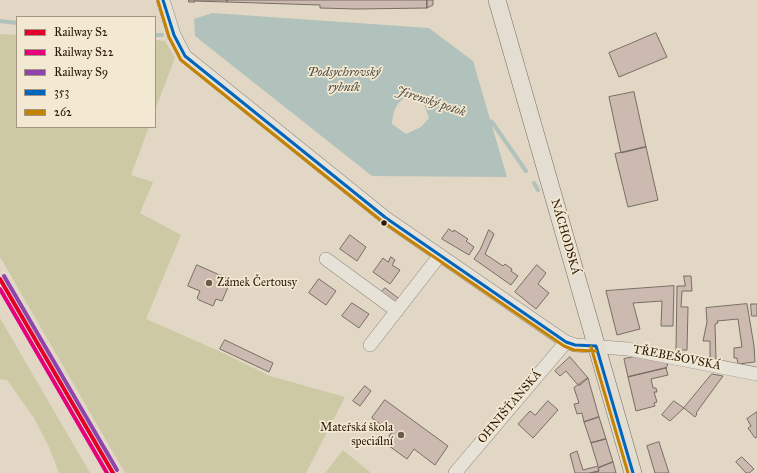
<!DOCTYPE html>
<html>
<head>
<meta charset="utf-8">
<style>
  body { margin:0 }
  #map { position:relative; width:757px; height:473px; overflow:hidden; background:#e1d7c4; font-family:"IM FELL Great Primer",serif }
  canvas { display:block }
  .legend { position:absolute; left:16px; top:16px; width:140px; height:112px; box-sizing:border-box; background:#f3e8d1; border:1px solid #a39581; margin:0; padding:5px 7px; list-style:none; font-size:12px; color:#2b1808 }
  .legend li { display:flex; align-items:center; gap:8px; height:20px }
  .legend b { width:20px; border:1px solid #a39581 }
</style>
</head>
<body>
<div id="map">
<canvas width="757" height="473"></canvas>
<ul class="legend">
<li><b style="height:5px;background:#e4002b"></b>Railway S2</li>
<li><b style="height:5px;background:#e5007d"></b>Railway S22</li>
<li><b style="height:5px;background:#8e44ad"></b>Railway S9</li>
<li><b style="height:5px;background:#0065bd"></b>353</li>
<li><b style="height:5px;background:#c48202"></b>262</li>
</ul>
</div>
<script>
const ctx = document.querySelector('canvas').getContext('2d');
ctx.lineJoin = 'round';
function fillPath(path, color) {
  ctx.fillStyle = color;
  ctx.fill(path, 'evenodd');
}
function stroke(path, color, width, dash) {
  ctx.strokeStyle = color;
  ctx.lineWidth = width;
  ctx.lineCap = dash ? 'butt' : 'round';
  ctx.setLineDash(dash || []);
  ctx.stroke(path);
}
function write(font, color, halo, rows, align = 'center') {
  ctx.font = font + ' "IM FELL Great Primer",serif';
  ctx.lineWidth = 3.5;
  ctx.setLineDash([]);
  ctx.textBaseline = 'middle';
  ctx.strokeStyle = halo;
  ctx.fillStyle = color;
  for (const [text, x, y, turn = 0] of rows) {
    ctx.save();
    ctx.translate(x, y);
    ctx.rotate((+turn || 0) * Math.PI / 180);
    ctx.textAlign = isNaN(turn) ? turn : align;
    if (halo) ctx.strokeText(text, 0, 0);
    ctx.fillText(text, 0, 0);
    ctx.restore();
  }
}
fillPath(new Path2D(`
  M0,34L17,35V127H149L131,175L153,182L140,213L181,235L146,319L219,351L270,376L345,397L306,473H125L0,257Z
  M155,40L165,41L175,58L155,110Z
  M0,318L90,473H59L49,447L34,418L7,380L0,379Z
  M343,450L371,473H325Z`), '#cdc9a5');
fillPath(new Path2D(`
  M212,13L429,28L473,61L507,177L372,176L195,36L194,19ZM411,92L420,93L429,118L421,127L406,134L392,124C394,105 397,104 411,92Z`), '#b1c1bc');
stroke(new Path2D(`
  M0,21L17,23
  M155,35H162
  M403,94L427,101
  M487,120L492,122L526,171
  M534,183L538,190`), '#b1c1bc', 4);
const building = new Path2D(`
  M189,0H227V2L194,1L195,2H189Z
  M227,0H427V8L357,9L320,8V5L227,2Z
  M427,0H433V5L427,8Z
  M656,33L667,57L619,77L609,53Z
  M634,92L646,147L621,153L609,97Z
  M646,147L658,200L628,207L615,154Z
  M449,229L453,232L454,230L468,239L466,241L474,247L469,255L442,239Z
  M489,230L494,234L485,254L503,266L505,264L512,269L511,271L518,276L511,285L474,259L480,250Z
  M350,235L366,247L357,261L340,249Z
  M391,257L395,260L392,265L400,270L390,284L373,272L383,258L388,262Z
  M197,265L231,280L222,301L216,299L213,306L199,300L197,298L200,291L188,286Z
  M537,265L546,273L538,284L549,293L536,309L515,292Z
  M684,276H691L692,291H682L681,307H688L687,350H676L677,286H685Z
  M319,279L336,291L326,305L309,293Z
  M674,286L673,326H661L662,301L633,303L640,329L617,335L606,291Z
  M385,288L402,301L392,303L380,294Z
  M352,303L369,314L359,328L342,316Z
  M747,304L754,346L755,362L738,364L737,358H734V348L742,347L738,319L717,321L718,323L715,324L716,359L710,358V341H703L707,322L706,308Z
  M751,304H757V316H752Z
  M225,340L273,363L269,372L220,349Z
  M637,356L668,363L666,369V368L628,377L624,359Z
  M570,357L588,378L580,385H578L566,371L560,376L555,371Z
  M666,368L668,375L651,379L653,388H656L657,392H654L657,402L654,403L655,406L636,411L628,377Z
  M712,374L723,376L696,413L697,414L695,417L684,408Z
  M588,378L599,417L584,422L582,413L577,414L574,404L579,403L574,388Z
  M365,386L371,391L360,406L353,401Z
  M385,400L448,446L435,465L414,449L407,459L385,443L390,436H389L391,433H393L372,418Z
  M548,401L558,410L533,438L518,424L530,411L535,415Z
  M674,401L684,408L670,421L662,415Z
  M757,412V437L755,438L748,428L751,426L747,419Z
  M599,417L606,439L591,443L584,422Z
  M606,439L613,462L598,468L599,471L590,473H575L570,454L577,451L583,470L598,466L591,443Z
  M659,442L669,473H655L647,446Z
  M742,457L754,469L749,473H746L736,462Z
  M613,462L616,473H590L599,471L598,468Z`);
fillPath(building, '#ccb9af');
stroke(building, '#776e63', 1);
const minor = new Path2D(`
  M163,0L174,35L185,56L386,218L566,342L575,345L628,349L757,374
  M326,259L397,311
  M370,345L440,255
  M455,473L566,342`);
const major = new Path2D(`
  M497,0L633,473`);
stroke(minor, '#91887c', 14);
stroke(major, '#776e63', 18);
stroke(minor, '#e7e2d8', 13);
stroke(major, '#e3ddd2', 17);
stroke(new Path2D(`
  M163,0L174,35L185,56L386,218L566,342L575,345L596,346
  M596,346L633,473`), '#0065bd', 3);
stroke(new Path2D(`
  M158,1L169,37L181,60L383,222L564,346L574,350L596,351
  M591,347L628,473`), '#c48202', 3);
stroke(new Path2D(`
  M0,279L113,473`), '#e4002b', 4);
stroke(new Path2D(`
  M0,289L107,473`), '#e5007d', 4);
stroke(new Path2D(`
  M4,276L117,470`), '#8e44ad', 4);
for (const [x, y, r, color] of [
  [384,223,3.5,"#2b1808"],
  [209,283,4,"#6b5b4a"],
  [401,435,4,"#6b5b4a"]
]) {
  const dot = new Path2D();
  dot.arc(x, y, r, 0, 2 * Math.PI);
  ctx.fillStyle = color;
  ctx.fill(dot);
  stroke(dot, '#f3e8d1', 1.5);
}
write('12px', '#2b1808', '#f3e8d1', [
  ["NÁCHODSKÁ",565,237,74],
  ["TŘEBEŠOVSKÁ",677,358,11],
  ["OHNIŠŤANSKÁ",510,407,-50]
]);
write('12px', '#2b1808', '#f3e8d1', [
  ["Zámek Čertousy",217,283],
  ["Mateřská škola",393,428,"right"],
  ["speciální",393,442,"right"]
], 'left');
write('italic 13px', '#535046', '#f3e8d1', [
  ["Podsychrovský",344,73],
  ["rybník",344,88],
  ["Jirenský potok",431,102,18]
]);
</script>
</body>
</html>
